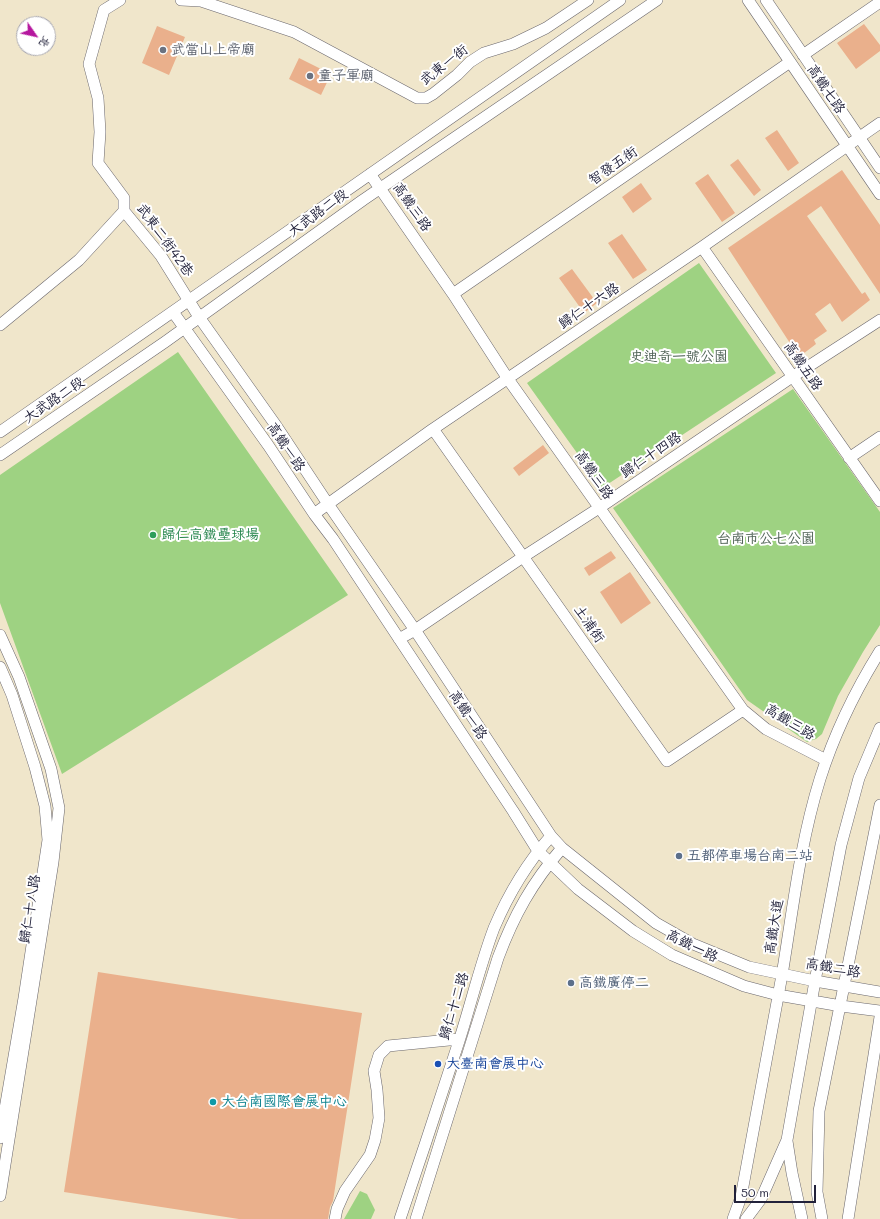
<!DOCTYPE html>
<html>
<head>
<meta charset="utf-8">
<style>
  body { margin:0 }
  #map { position:relative; width:880px; height:1219px; overflow:hidden; background:#f0e6cb; font-family:Mali,"LXGW WenKai TC",sans-serif }
  canvas { display:block }
  .north { position:absolute; left:16px; top:16px; width:40px; height:40px; box-sizing:border-box; background:#fff; border:1px solid #a7a7b1; border-radius:50%; rotate:124deg; font-size:11px; font-weight:700; line-height:16px; text-align:center; color:#22223b }
  .north::after { content:''; display:block; margin:auto; width:14px; height:18px; background:#b5179e; clip-path:polygon(50% 0,100% 100%,50% 72%,0 100%) }
  .scale { position:absolute; left:734px; top:1185px; width:82px; height:18px; box-sizing:border-box; border:2px solid #22223b; border-top:0; padding-left:5px; font-size:12px; line-height:14px; white-space:nowrap; color:#22223b; -webkit-text-stroke:3px #fff; paint-order:stroke }
</style>
</head>
<body>
<div id="map">
<canvas width="880" height="1219"></canvas>
<div class="north">北</div>
<div class="scale">50 m</div>
</div>
<script>
const ctx = document.querySelector('canvas').getContext('2d');
ctx.lineJoin = 'round';
function fillPath(path, color) {
  ctx.fillStyle = color;
  ctx.fill(path, 'evenodd');
}
function stroke(path, color, width, dash) {
  ctx.strokeStyle = color;
  ctx.lineWidth = width;
  ctx.lineCap = dash ? 'butt' : 'round';
  ctx.setLineDash(dash || []);
  ctx.stroke(path);
}
function write(font, color, halo, rows, align = 'center') {
  ctx.font = font + ' Mali,"LXGW WenKai TC",sans-serif';
  ctx.lineWidth = 4;
  ctx.setLineDash([]);
  ctx.textBaseline = 'middle';
  ctx.strokeStyle = halo;
  ctx.fillStyle = color;
  for (const [text, x, y, turn = 0] of rows) {
    ctx.save();
    ctx.translate(x, y);
    ctx.rotate((+turn || 0) * Math.PI / 180);
    ctx.textAlign = isNaN(turn) ? turn : align;
    if (halo) ctx.strokeText(text, 0, 0);
    ctx.fillText(text, 0, 0);
    ctx.restore();
  }
}
fillPath(new Path2D(`
  M699,263L776,373L602,488L527,383Z
  M178,352L348,595L62,774L0,603V475Z
  M793,389L880,512V625L863,652L838,696L822,734L816,739L807,742L747,700L613,508Z
  M360,1191L367,1194L375,1210L371,1219H344Z`), '#9ed282');
fillPath(new Path2D(`
  M864,24L880,45V51L856,69L837,43Z
  M157,26L185,37L169,75L142,63Z
  M299,58L331,74L321,95L289,79Z
  M777,130L799,163L788,171L765,138Z
  M738,159L761,190L754,196L730,165Z
  M842,170L880,225V294L821,206L807,216L862,294L865,292L870,300L842,322L830,303L815,314L827,331L814,340L816,344L799,357L728,248Z
  M708,174L735,213L722,222L695,183Z
  M641,183L652,199L633,213L622,197Z
  M622,234L647,270L633,279L608,243Z
  M572,269L597,303L584,313L559,278Z
  M543,445L549,453L519,476L513,468Z
  M611,551L616,558L589,576L584,568Z
  M630,572L651,603L621,624L600,592Z
  M98,972L362,1013L333,1201L330,1207L328,1219H239L64,1192Z`), '#eab08c');
const minor = new Path2D(`
  M120,0L104,10L89,64L98,98L100,132L98,163L124,198V211L161,256L199,317L277,427L328,504L415,630L551,836L562,848L656,923L693,944L749,967L815,981L880,992
  M181,0L201,1L294,32L417,98H426L433,94L457,75L470,62L484,53L513,44L546,28L588,0
  M748,0L880,194
  M766,0L880,168
  M803,55L880,2
  M370,174L453,294L508,379L743,710L766,729L826,760
  M702,247L880,501
  M453,294L790,62
  M173,312L268,445L314,514L333,539L513,811L538,851L578,889L633,931L672,955L744,986L778,995L841,1006L880,1011
  M0,325L79,260L124,211
  M433,429L667,761L743,710
  M0,432L620,0
  M0,455L165,342L363,200L657,0
  M849,458L880,437
  M314,514L433,429L702,247L880,123
  M0,635L19,677L51,769L59,808L53,862L0,1196
  M399,639L415,630L523,557L599,508L792,377L880,320
  M0,667L12,695L35,767L45,806L48,840L24,998L0,1138
  M787,1141L792,1173L802,1219
  M335,1219L337,1209L345,1191L370,1155L375,1140L379,1118L377,1090L374,1071L379,1055L388,1046L459,1039
  M400,1219C420,1160 440,1100 459,1041C471,1004 480,965 494,928C508,895 527,863 551,836
  M416,1219L498,958C514,915 532,883 562,848
  M733,1219L741,1197C755,1123 769,1049 782,975C793,909 800,843 820,779C834,735 855,691 880,651
  M746,1219L761,1199L787,1140L815,981L841,845L859,778L880,728
  M822,1219L817,1192L819,1111L880,805
  M848,1219L880,1017`);
stroke(minor, '#6a676d', 12);
stroke(minor, '#fff', 11);
for (const [x, y, r, color] of [
  [163,50,4,"#6b7280"],
  [310,76,4,"#6b7280"],
  [153,535,4,"#2e9e5b"],
  [679,856,4,"#5c6f8a"],
  [571,983,4,"#5c6f8a"],
  [438,1064,4,"#1a4fb4"],
  [213,1102,4,"#0f9aa8"]
]) {
  const dot = new Path2D();
  dot.arc(x, y, r, 0, 2 * Math.PI);
  ctx.fillStyle = color;
  ctx.fill(dot);
  stroke(dot, '#fff', 1.5);
}
write('14px', '#5b616d', '#fff', [
  ["武當山上帝廟",171,50],
  ["童子軍廟",318,76]
], 'left');
write('14px', '#22223b', '#fff', [
  ["武東一街",444,65,-38],
  ["高鐵七路",826,89,56],
  ["智發五街",613,166,-35],
  ["高鐵三路",412,207,55],
  ["大武路二段",318,213,-36],
  ["武東二街42巷",165,240,54],
  ["歸仁十六路",589,306,-34],
  ["高鐵五路",803,366,55],
  ["大武路二段",54,400,-34],
  ["高鐵一路",286,447,56],
  ["歸仁十四路",651,455,-34],
  ["高鐵三路",594,475,55],
  ["土浦街",589,624,55],
  ["高鐵一路",468,715,56],
  ["高鐵三路",790,722,31],
  ["歸仁十八路",30,909,-81],
  ["高鐵大道",774,927,-81],
  ["高鐵一路",692,946,26],
  ["高鐵二路",833,968,10],
  ["歸仁十二路",454,1006,-73]
]);
write('14px', '#4d6054', '#fff', [
  ["史迪奇一號公園",679,357],
  ["台南市公七公園",766,539]
]);
write('14px', '#27864d', '#fff', [
  ["歸仁高鐵壘球場",161,535]
], 'left');
write('14px', '#4e5e75', '#fff', [
  ["五都停車場台南二站",687,856],
  ["高鐵廣停二",579,983]
], 'left');
write('14px', '#164399', '#fff', [
  ["大臺南會展中心",446,1064]
], 'left');
write('14px', '#0d838f', '#fff', [
  ["大台南國際會展中心",221,1102]
], 'left');
</script>
</body>
</html>
